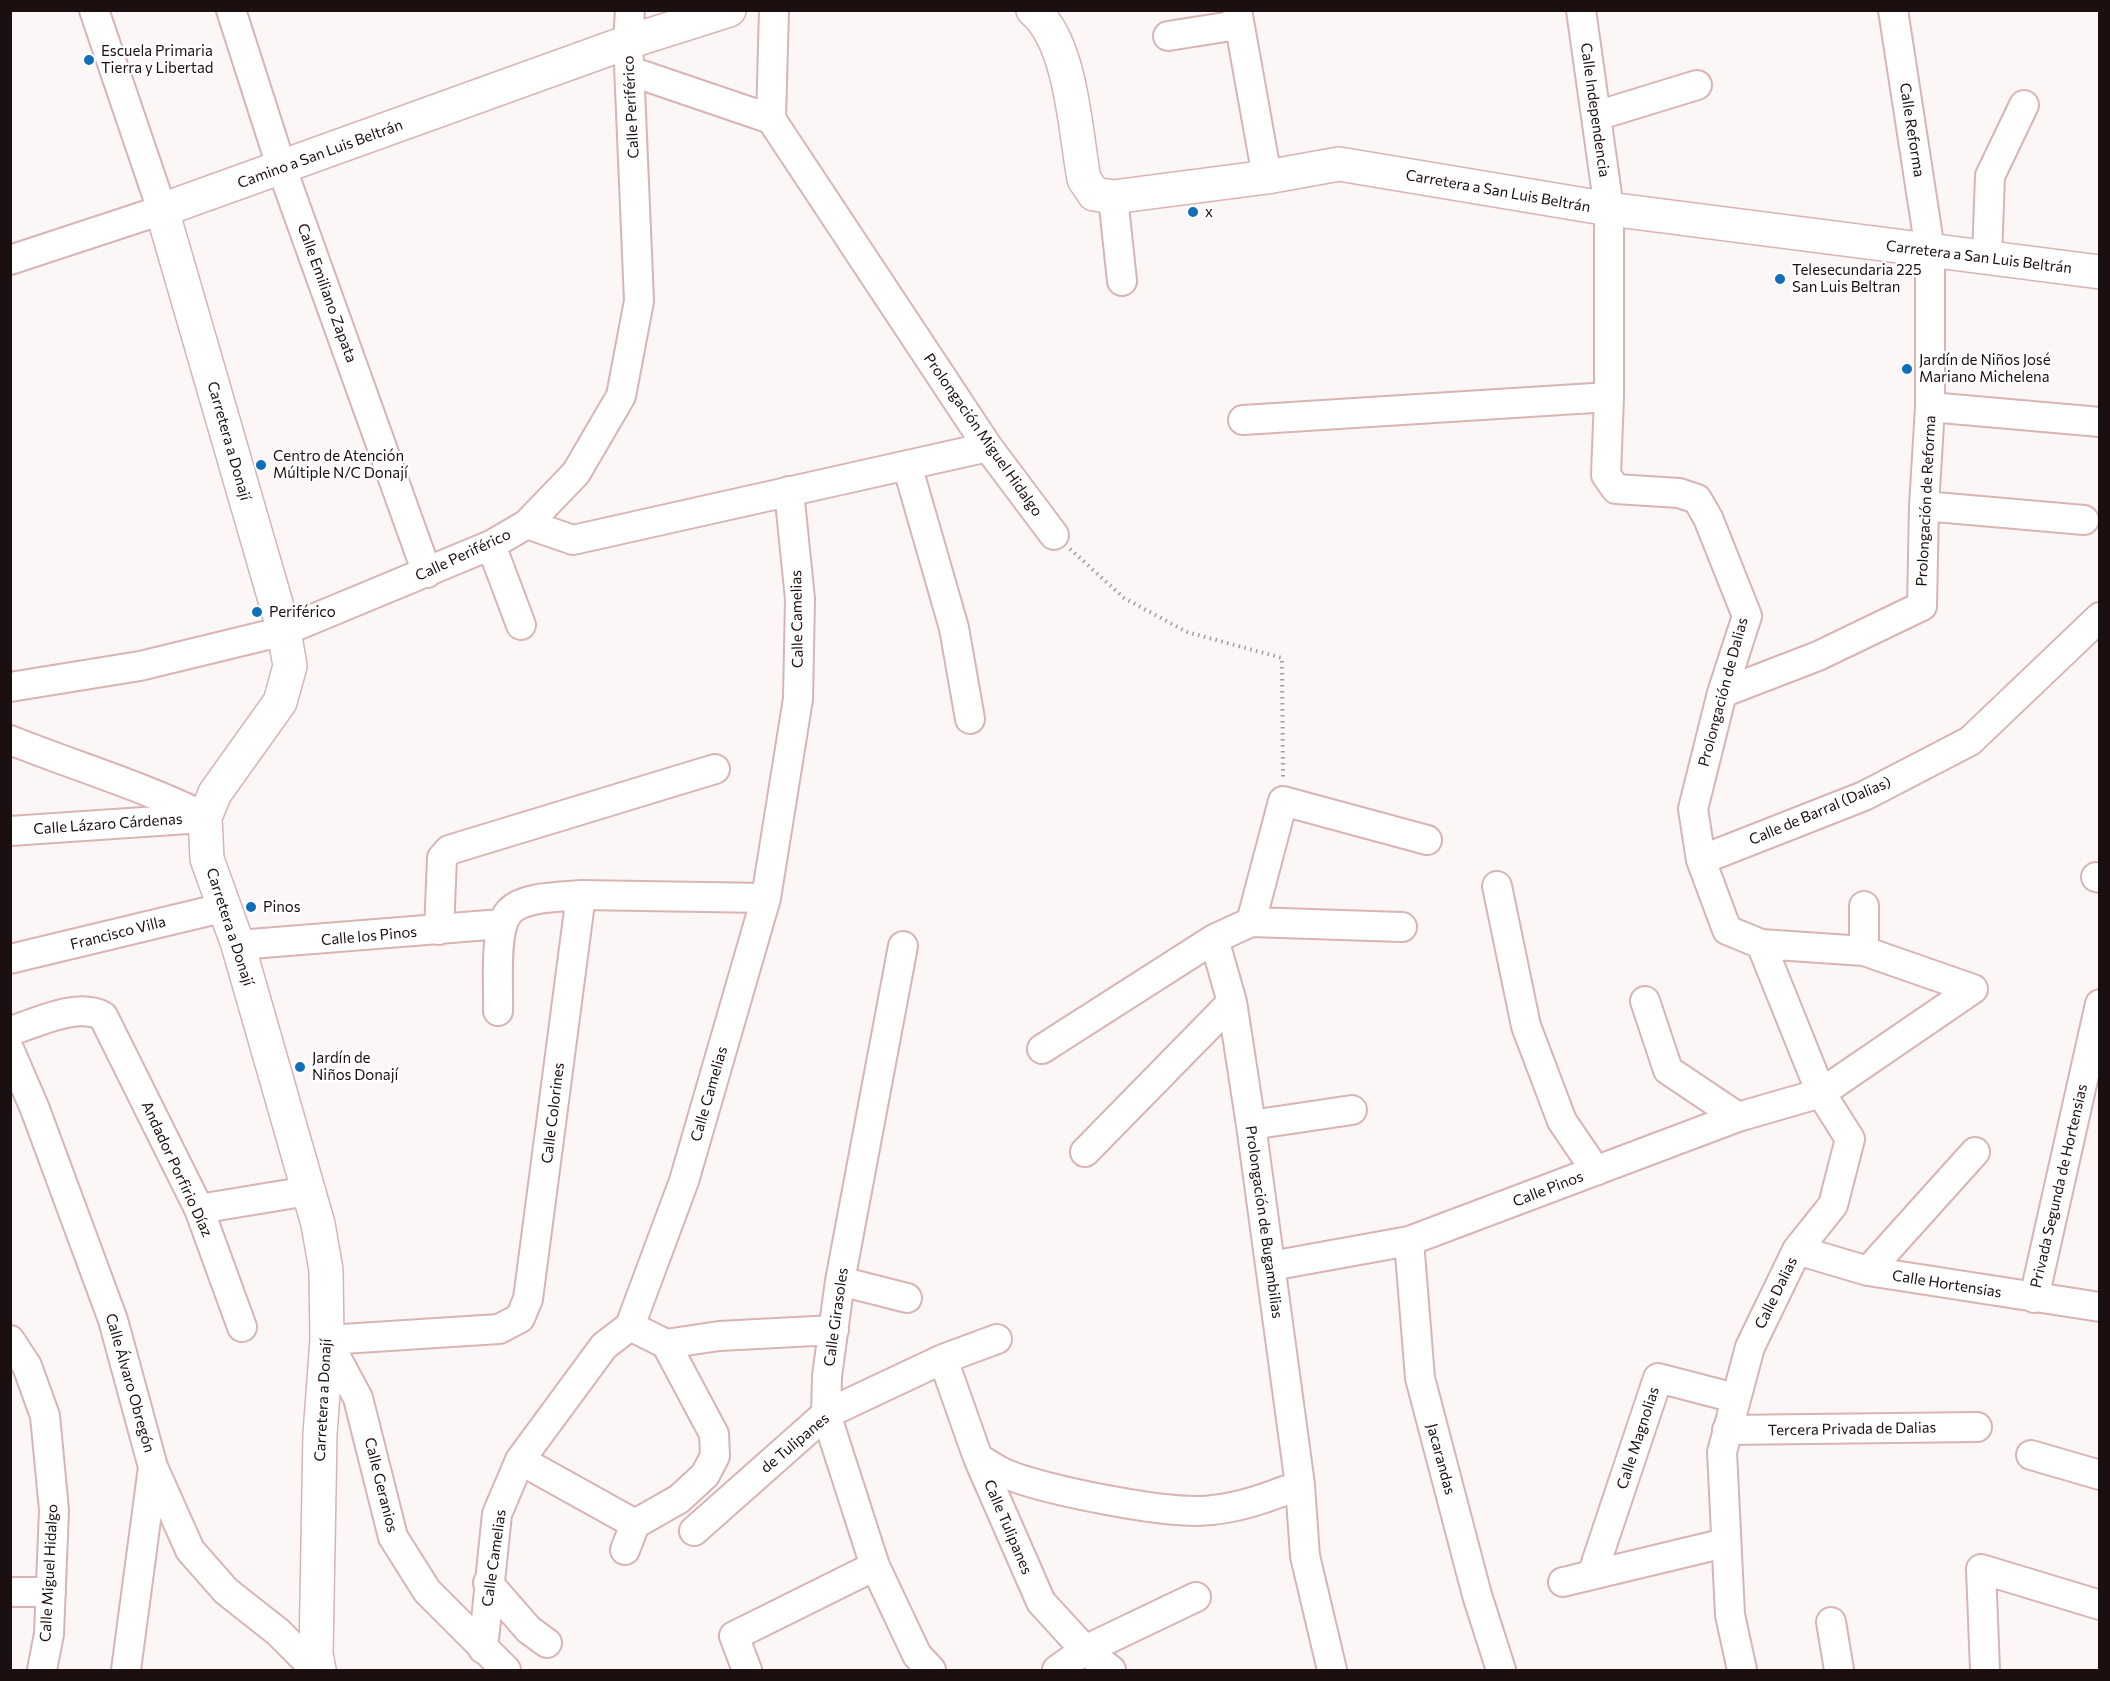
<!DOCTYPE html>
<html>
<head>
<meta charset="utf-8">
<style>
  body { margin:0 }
  #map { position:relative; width:2110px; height:1681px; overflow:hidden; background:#fdf6f6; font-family:Commissioner,sans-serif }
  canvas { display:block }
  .frame { position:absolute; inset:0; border:12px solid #1b0f0f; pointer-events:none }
</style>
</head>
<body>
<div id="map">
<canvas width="2110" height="1681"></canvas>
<div class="frame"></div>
</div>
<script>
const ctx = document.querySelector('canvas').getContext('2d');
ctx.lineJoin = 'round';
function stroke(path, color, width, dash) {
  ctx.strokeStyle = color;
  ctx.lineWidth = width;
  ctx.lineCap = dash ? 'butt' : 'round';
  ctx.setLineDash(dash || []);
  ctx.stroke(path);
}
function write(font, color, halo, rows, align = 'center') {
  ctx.font = font + ' Commissioner,sans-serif';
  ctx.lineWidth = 4.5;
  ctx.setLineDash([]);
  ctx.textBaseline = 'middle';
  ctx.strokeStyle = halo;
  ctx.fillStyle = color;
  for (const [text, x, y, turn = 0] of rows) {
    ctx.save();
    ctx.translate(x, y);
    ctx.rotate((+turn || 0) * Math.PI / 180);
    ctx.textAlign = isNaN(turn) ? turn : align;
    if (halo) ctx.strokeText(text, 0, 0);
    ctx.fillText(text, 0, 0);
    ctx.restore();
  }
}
const minor = new Path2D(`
  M231,10L282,169L427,573
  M1237,10L1267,177
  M1581,10L1609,209V397L1606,475L1616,489L1679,493L1697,499L1708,518L1747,616L1722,693L1693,809L1701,860L1727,930L1761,944L1864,951V906
  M1168,36L1238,25
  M630,71L771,119L988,447L1054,535
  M1596,116L1697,85
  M771,119L774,10
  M1113,197L1122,281
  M1987,258L1990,176L2024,105
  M10,260L162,210L94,10
  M1930,407L2100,422
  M1243,420L1609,397
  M907,465L954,628L970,719
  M1924,506L2084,520
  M527,524L573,540L988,447
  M491,545L521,625
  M10,687L140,666L284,631L491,545L527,524L576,473L621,396L639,301L628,42L630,10
  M1722,693L1818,656L1922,606L1924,506L1930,407V250L1893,10
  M10,740C75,766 143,786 205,817
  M10,831L203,818
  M1701,860L1864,796L1970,741L2100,617
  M2096,877L2100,878
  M1497,886L1526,1026L1562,1121L1596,1171
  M1251,922L1402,927
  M439,930L442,858L449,850L715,769
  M238,945L501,924
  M903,946L840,1281L827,1376L826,1414L875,1566L917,1655L931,1670
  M1864,951L1973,989
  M10,959L226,907
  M1645,1001L1668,1070L1738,1117
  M498,1011C499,986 493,928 510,911C524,896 562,897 581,895
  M10,1031C37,1023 77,1002 103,1016L199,1209L242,1327
  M1042,1049L1214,939
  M10,1051L35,1109L113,1320L153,1467L190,1550L226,1591L278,1632L316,1670
  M1251,1125L1352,1110
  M1085,1152L1232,1002
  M199,1209L308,1191
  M1409,1241L1420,1378L1477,1595L1501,1670
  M1797,1250L1868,1271L2100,1307
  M1271,1266L1409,1241L1738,1117L1821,1093L1973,989
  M1868,1271L1975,1152
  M840,1281L907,1298
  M2034,1298L2100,1004
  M10,1340L27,1366L45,1416L54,1510L49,1634L42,1670
  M666,1344L719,1336L834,1330
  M943,1359L978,1458L1041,1602L1085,1650L1111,1670
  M1727,1430L1977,1427
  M2031,1455L2100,1475
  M978,1458C987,1463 996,1470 1006,1474C1044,1490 1172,1516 1212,1510C1243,1507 1271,1496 1300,1485
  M520,1460L635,1524
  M694,1531L826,1414L943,1359L997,1339
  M625,1550L635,1524L679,1499L705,1475L715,1456L714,1434L666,1344L630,1326
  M1592,1575L1658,1378L1735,1398
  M1563,1582L1725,1543
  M488,1583L529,1630L547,1643
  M10,1592H51
  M1831,1622L1839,1670
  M483,1649L497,1514L520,1460L604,1346L630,1326L684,1181L766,898L798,699L800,599L789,491
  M126,1670L153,1467
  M506,1670L427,1591L393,1537L358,1398L327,1340L499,1329L520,1318L528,1299L581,895L766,898
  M747,1670L734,1636L875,1566
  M1057,1670L1085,1650L1196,1597
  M1332,1670L1305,1556L1300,1485L1251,1125L1232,1002L1214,939L1251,922L1283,801L1427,840
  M1742,1670L1730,1615L1722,1452L1750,1347L1797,1250L1833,1205L1850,1139L1821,1093L1761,944
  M1985,1670L1981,1569L2100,1605`);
const major = new Path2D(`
  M1033,10C1072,43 1075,131 1084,179L1094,194L1113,197L1267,177L1339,164L1609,209L2100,272
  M319,1670L316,1654L320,1434L327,1340L326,1270L318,1224L238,945L207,859L205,817L215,793L280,702L290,666L284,631L162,210L628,42L729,10`);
stroke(minor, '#d8b4b5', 32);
stroke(major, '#d8b4b5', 36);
stroke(new Path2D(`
  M1070,549L1124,598L1187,632L1282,658L1283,780`), '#a49b9b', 4, [1.5, 4.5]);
stroke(minor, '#fff', 28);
stroke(major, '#fff', 33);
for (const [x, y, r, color] of [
  [89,60,6,"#116ebb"],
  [1193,212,6,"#116ebb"],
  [1780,279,6,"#116ebb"],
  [1907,369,6,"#116ebb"],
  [261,465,6,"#116ebb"],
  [257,612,6,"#116ebb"],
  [251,907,6,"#116ebb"],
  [300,1067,6,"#116ebb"]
]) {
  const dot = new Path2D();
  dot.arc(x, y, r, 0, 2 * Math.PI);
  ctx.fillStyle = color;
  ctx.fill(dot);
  stroke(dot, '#fff', 2);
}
write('15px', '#1b0f0f', '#fff', [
  ["Escuela Primaria",101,51],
  ["Tierra y Libertad",101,68],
  ["x",1205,212],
  ["Telesecundaria 225",1792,270],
  ["San Luis Beltran",1792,287],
  ["Jardín de Niños José",1919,360],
  ["Mariano Michelena",1919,377],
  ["Centro de Atención",273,456],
  ["Múltiple N/C Donají",273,473],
  ["Periférico",269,612],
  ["Pinos",263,907],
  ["Jardín de",312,1058],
  ["Niños Donají",312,1075]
], 'left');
write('15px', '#1b0f0f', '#fff', [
  ["Calle Periférico",631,107,-93],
  ["Calle Independencia",1595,110,82],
  ["Calle Reforma",1912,130,81],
  ["Camino a San Luis Beltrán",320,154,-20],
  ["Carretera a San Luis Beltrán",1498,191,10],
  ["Carretera a San Luis Beltrán",1979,257,7],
  ["Calle Emiliano Zapata",327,293,70],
  ["Prolongación Miguel Hidalgo",983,435,55],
  ["Carretera a Donají",229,441,74],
  ["Prolongación de Reforma",1926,501,-87],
  ["Calle Periférico",463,555,-25],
  ["Calle Camelias",797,619,-91],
  ["Prolongación de Dalias",1723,692,-75],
  ["Calle de Barral (Dalias)",1820,811,-23],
  ["Calle Lázaro Cárdenas",108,824,-4],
  ["Carretera a Donají",230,927,72],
  ["Francisco Villa",118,933,-14],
  ["Calle los Pinos",369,936,-5],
  ["Calle Camelias",709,1094,-74],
  ["Calle Colorines",553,1113,-83],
  ["Andador Porfirio Díaz",177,1169,65],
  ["Privada Segunda de Hortensias",2059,1186,-77],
  ["Calle Pinos",1548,1189,-21],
  ["Prolongación de Bugambilias",1264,1222,82],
  ["Calle Hortensias",1947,1284,9],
  ["Calle Dalias",1776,1293,-64],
  ["Calle Girasoles",836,1317,-82],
  ["Calle Álvaro Obregón",130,1383,74],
  ["Carretera a Donají",323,1400,-87],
  ["Tercera Privada de Dalias",1852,1429,-1],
  ["Calle Magnolias",1638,1438,-72],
  ["de Tulipanes",795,1443,-40],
  ["Jacarandas",1441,1459,75],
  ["Calle Geranios",381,1485,76],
  ["Calle Tulipanes",1008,1527,67],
  ["Calle Camelias",494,1558,-82],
  ["Calle Miguel Hidalgo",49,1573,-87]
]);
</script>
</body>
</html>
